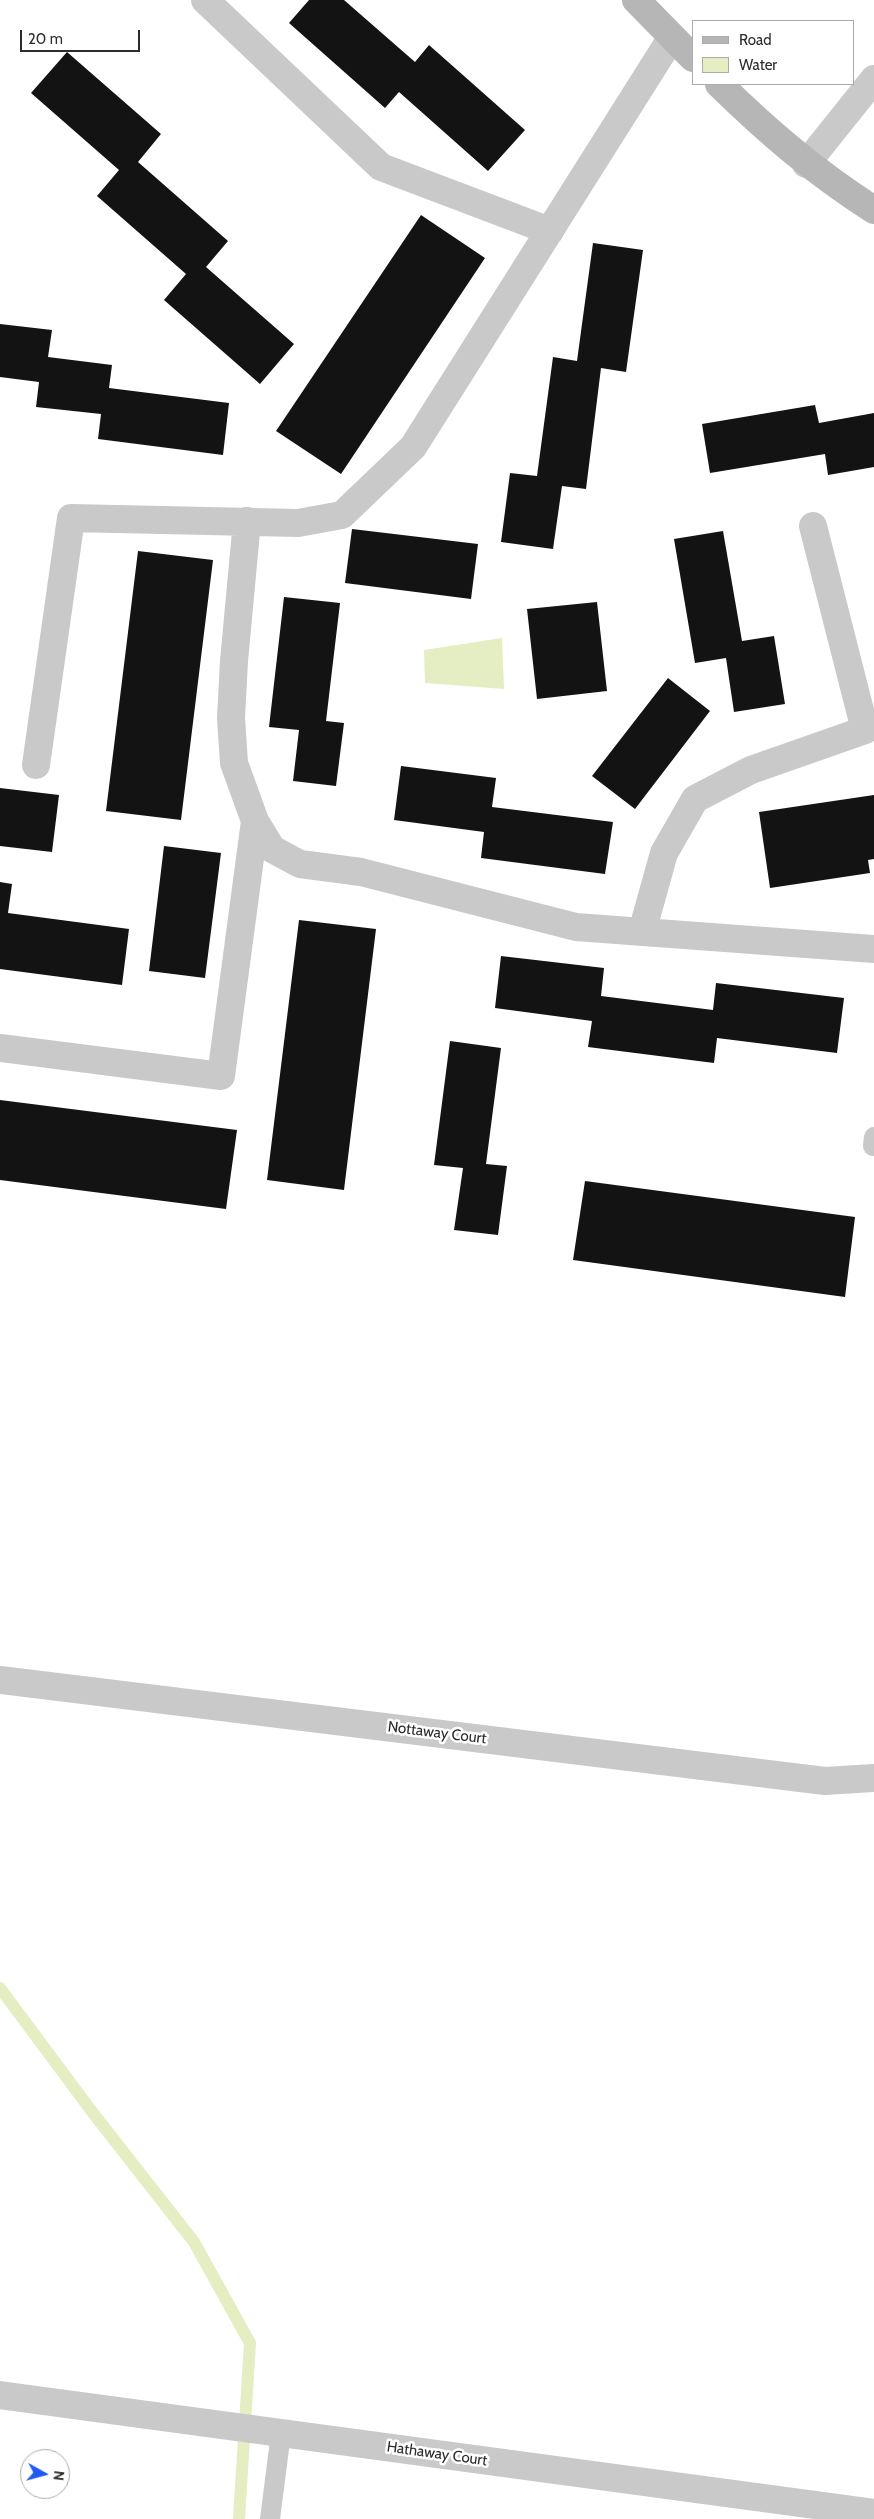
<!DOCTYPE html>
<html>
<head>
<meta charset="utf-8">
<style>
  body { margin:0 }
  #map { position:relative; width:874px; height:2519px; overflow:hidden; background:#fff; font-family:Cabin,sans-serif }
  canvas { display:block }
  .legend { position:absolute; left:692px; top:20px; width:162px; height:65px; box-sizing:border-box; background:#fff; border:1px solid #ababab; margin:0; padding:6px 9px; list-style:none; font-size:15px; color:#2c2c2c }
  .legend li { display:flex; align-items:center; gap:10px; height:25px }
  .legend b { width:25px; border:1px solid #ababab }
  .north { position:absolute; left:20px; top:2449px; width:50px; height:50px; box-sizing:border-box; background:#fff; border:1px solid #ababab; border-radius:50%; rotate:97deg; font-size:14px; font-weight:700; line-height:20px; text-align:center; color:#2c2c2c }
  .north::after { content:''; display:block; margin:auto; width:18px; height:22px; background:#1f5af2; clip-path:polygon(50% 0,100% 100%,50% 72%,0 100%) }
  .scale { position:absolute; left:20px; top:30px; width:120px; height:22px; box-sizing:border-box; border:2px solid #2c2c2c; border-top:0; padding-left:6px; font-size:15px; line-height:18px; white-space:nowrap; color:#2c2c2c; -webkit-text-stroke:4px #fff; paint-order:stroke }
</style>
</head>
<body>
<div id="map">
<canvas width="874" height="2519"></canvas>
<ul class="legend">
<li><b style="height:6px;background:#b6b6b6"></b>Road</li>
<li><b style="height:14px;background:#e5edc2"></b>Water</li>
</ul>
<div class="north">N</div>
<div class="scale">20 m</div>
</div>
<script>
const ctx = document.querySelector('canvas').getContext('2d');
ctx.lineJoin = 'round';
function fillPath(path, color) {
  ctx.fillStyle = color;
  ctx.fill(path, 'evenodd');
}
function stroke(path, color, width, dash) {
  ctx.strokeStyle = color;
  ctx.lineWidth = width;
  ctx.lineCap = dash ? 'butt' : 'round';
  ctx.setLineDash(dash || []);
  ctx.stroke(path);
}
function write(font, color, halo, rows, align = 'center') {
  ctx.font = font + ' Cabin,sans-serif';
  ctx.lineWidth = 5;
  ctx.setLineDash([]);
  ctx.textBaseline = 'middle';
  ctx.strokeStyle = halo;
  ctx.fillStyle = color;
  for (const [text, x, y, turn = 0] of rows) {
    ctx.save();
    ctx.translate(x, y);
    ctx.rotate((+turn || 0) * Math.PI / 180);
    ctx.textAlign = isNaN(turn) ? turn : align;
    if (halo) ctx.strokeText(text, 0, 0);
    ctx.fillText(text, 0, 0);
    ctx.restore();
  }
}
fillPath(new Path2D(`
  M502,638L504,689L425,683L424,650Z`), '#e5edc2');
stroke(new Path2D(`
  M0,1988L93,2113L194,2242L250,2343L239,2519`), '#e5edc2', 12);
fillPath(new Path2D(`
  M309,0H344L415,62L429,45L525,130L488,171L399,92L385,108L289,23Z
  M67,52L161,134L138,162L228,241L206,267L294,344L260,384L164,300L186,274L97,196L119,170L31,93Z
  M421,215L485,258L341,474L276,431Z
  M593,243L643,250L626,372L601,368L586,489L562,486L553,549L501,542L510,473L537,476L553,357L577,361Z
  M0,324L52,330L48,357L112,365L109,388L229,403L223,455L98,439L101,414L36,407L39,382L0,377Z
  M815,405L819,423L874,413V467L828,475L825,454L710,473L702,424Z
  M352,529L478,544L471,599L345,583Z
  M723,531L742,641L774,636L785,704L734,712L726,658L695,663L674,539Z
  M138,551L213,560L181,820L106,811Z
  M284,597L340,603L326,721L344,723L336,786L293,781L299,730L269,727Z
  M597,602L607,691L537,699L527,609Z
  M668,678L710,711L635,809L592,776Z
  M401,766L496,778L492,807L613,822L605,874L481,858L484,832L394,820Z
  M0,788L59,795L52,852L0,846Z
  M874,795V859L868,860L870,873L770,888L759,812Z
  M164,846L221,853L205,978L149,971Z
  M0,882L12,884L8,913L129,929L122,985L0,969Z
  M299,920L376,929L344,1190L267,1180Z
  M501,956L604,968L601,996L713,1010L716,983L844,998L837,1053L717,1038L714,1063L588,1047L592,1021L495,1008Z
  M450,1041L501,1048L486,1164L507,1166L498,1235L454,1230L463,1168L434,1165Z
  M0,1100L237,1130L226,1209L0,1180Z
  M585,1181L855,1217L845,1297L573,1260Z`), '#131313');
stroke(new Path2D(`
  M873,1146L874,1137
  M270,2519L281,2433`), '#c9c9c9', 20);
stroke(new Path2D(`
  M205,0L381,167L550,231
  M806,164L874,79
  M247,521L234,661L231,718L234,763L255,821L272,849L300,864L361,872L576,927L874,949
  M36,765L71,518L298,523L342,515L413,447L672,37
  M642,932L664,853L695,799L751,770L865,730L813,526
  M0,1048L221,1076L255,821
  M0,1680L825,1781L874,1778
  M0,2395L874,2513`), '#c9c9c9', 28);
stroke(new Path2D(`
  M636,0L693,58
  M719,84C769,133 815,172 874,210`), '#b6b6b6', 28);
write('15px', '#2c2c2c', '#fff', [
  ["Nottaway Court",437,1733,7],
  ["Hathaway Court",437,2454,8]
]);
</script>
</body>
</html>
